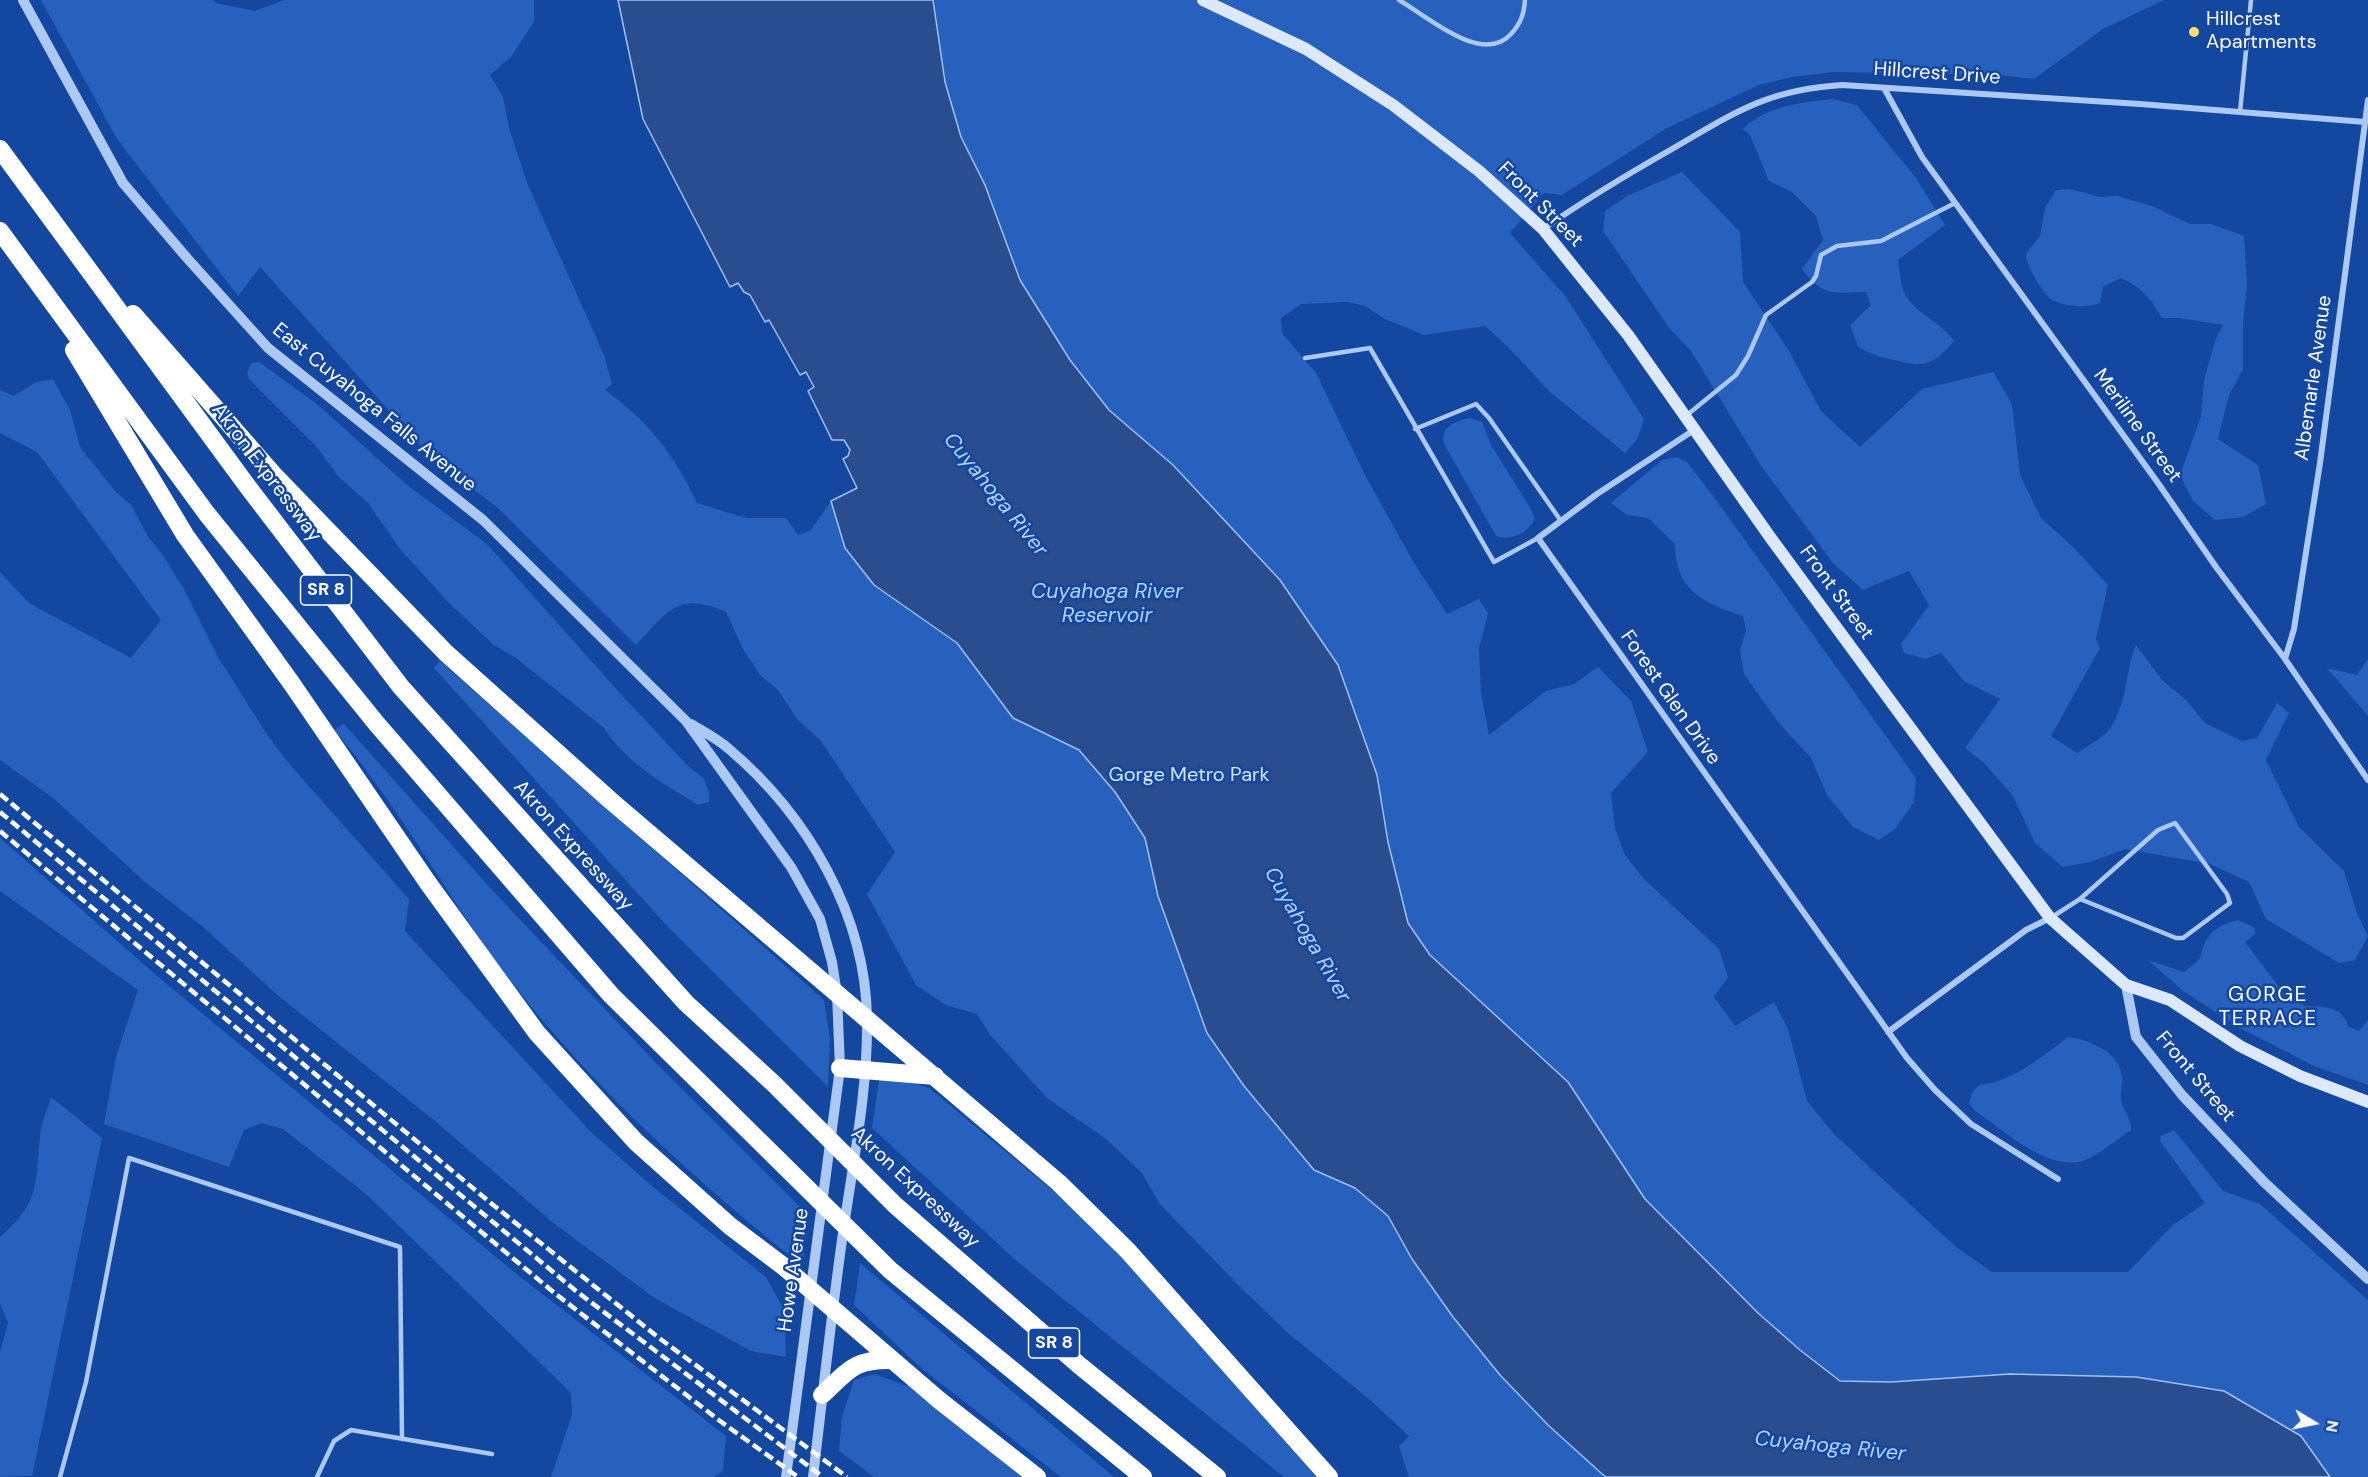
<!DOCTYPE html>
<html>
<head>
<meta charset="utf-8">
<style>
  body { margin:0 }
  #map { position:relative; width:2368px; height:1477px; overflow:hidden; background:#14479f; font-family:"DM Sans",sans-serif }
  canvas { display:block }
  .north { position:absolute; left:2284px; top:1393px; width:60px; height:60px; -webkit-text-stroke:4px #14479f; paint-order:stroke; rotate:100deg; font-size:16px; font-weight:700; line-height:24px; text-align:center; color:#fff }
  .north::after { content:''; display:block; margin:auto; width:21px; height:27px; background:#fff; clip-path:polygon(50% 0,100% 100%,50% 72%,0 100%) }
</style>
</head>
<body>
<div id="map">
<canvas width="2368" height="1477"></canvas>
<div class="north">N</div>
</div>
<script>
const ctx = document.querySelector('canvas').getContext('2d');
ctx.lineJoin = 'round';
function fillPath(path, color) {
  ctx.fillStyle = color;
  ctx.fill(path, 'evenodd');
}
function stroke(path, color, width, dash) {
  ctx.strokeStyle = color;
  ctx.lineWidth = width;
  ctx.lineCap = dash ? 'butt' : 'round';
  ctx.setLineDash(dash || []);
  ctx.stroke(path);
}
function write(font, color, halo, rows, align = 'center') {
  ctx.font = font + ' "DM Sans",sans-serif';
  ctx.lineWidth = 5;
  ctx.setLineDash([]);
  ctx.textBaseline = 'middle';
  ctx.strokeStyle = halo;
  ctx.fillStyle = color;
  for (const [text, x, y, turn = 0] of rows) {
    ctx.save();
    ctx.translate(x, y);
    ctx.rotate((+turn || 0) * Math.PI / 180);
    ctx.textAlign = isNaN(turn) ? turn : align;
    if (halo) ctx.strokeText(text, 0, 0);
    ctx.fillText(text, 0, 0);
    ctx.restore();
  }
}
fillPath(new Path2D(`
  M41,0H213L216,3L255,11L284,0H534V22L511,57L490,75L503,97L509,128L528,185L604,355L612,384L605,390C648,421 675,455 697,503L746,518H786L798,535L811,530L831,501L857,488L843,459L848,456L850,450L844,440H832L808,391L814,387L806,372L800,375L769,320L765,322L750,295L744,292L738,283L730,287L643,119L618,0H2164L2103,29L2034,79L1998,75L1834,72L1792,77L1759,85L1667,128L1562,195L1544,193L1510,233L1566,297L1644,419L1638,438L1625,453L1550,392L1508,347L1485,326L1424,335L1385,319L1365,306L1348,302L1301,304L1281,318L1282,333L1316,373L1365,475L1414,563L1447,614L1479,599L1488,613L1479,649L1481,693L1489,735L1546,691L1574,684L1598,667L1631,701L1648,752L1611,793L1615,829L1625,855L1643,878L1719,949L1728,977L1714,997L1735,1026L1774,1002L1788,1029L1807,1101L1834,1134L1956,1247L1992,1272H2128L2173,1225L2205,1203L2160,1141L2161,1136L2174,1130L2223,1191L2260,1204L2368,1300V1477H1409L1399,1446L1409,1436L1369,1399L1289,1334L1238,1285L1159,1203L1142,1173L1106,1139L1047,1098L991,1036L977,1014L946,1005L916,985L867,894L895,852L821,741L797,719L778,690L760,675L743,649L726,612C678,590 667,612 636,645L498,508L429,455L260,267L238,296L117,139Z
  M1833,99L1857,105L1916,178L1945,225L1898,260C1900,270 1900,285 1905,294C1916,314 1941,322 1954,341C1937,361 1928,368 1902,362C1883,357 1876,357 1858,347L1850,325L1871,305L1866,292C1833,293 1823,297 1802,269L1823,240L1816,216L1792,192L1769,181L1750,135L1743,129C1765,106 1803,102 1833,99Z
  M1682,172L1740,232L1743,282L1789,351L1821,411L1860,447L1922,389L1993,372L2012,404L2020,475L2041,518L2074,548L2108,585L2096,639L2100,648L2051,736L2077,753C2087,746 2105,737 2111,727C2127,703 2125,672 2136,645L2162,680L2185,699L2205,723L2242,741L2257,738L2277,703L2289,713L2266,760L2299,827L2344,871L2357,913L2368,936L2355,960L2339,963L2266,919L2249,882L2210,864L2125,849L2090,862L2063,867L2035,843L2013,796L1984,763L1965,748L2000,699L1964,681L1941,653L1926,659L1904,653L1901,644L1929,605L1909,571L1863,590L1833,563L1761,466L1691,351L1670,329L1603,231L1605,211L1629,195Z
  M2070,189L2100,197L2117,196L2152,206L2190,224H2211L2244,236L2247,284L2243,324V369L2229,395L2218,439L2258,465L2266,504L2243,517L2215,520L2193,501L2180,475L2201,416L2204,380L2216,338L2223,325L2179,318H2162C2152,300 2140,286 2121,278L2103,287L2100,303C2087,308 2068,307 2054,301C2044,297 2026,266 2026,254L2040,236L2045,208L2056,190Z
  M259,362L317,404L407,485L487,544L619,692L687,765L704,779L709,792V802L698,805C664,784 626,763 604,728L516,658L494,645L449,603L400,549L368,503L338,476L316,446L249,379L247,372L251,363Z
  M53,379L70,410L80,447L115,491L132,506L147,535L162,554L184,589L218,657L268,736L291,766L409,899L405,931L592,1133L653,1187L766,1277L785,1312L786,1357L751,1351L656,1299L552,1222L435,1121L275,993L202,926L145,882L53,798L0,760V572L29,603L131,658L161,620L37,452L0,433V390L14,396L36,382Z
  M1470,418L1482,422L1491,445L1531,509L1535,519C1528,533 1512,541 1496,536L1444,444C1440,426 1456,421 1470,418Z
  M1677,457L1688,463L1719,504L1916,778L1914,802L1895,829L1879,840L1853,827L1827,795L1811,758L1778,722L1744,674L1740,651L1746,631L1743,616C1703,603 1675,590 1675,544L1648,518L1627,515L1611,503L1662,460Z
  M2368,659V716L2327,668L2357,675Z
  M440,661L824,1000L830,1038L828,1087L668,927L434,668Z
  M344,724L492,890L657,1064L808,1215L803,1258L786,1253C679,1166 577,1072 495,960C440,884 396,802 334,730Z
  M0,838L156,975L519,1276L726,1436L723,1471L714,1477H551L572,1414L571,1393L366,1194L283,1129L261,1123L244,1130L229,1167L104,1124L116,1057L138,990L0,891Z
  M2238,920L2253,927L2256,933L2245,942L2289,1000L2300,999L2304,1006C2322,1007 2343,1005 2348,1026L2359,1031L2368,1020V1085L2314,1066L2242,1029L2183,991L2148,960L2184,972L2200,959C2205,935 2214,926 2238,920Z
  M2068,1037C2088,1040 2119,1051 2122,1076C2123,1085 2119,1095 2122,1104C2126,1114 2131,1119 2131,1130C2119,1138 2096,1157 2083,1161C2046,1171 2004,1130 1975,1111L1969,1103L1972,1093L1979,1085C2014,1081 2040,1058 2068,1037Z
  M904,1079L929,1088L1063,1199L1147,1283L1316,1477H1284L1020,1264L872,1128L879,1080Z
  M51,1097L102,1138L32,1476L0,1477V1352L8,1323L0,1304V1237C44,1199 34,1180 41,1129C43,1118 48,1107 51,1097Z
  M860,1263L1114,1477H1061L920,1367L854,1305Z
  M875,1374L910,1387L1026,1477H874L839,1451L842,1417L854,1380Z`), '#2760bd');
const water = new Path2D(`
  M618,0H933L945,82L961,137L985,185L1020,280L1070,360L1109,410L1173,465L1280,580L1338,665L1377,775L1388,842L1408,923L1430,955L1568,1082L1645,1199L1758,1313L1800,1350L1840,1381L1891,1382L2010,1374L2136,1377L2224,1391L2301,1436L2330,1477H1606L1601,1473L1548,1425L1500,1375L1453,1317L1412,1259L1388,1216L1355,1188L1314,1170L1244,1086L1207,1033L1158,896L1145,838L1115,792L1079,750L1013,718L957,643L874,585L845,548L831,501L857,488L843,459L848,456L850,450L844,440H832L808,391L814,387L806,372L800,375L769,320L765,322L750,295L744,292L738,283L730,287L643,119Z`);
fillPath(water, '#294d8f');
stroke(water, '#9fc1f6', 1.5);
stroke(new Path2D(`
  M1399,0C1427,16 1482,66 1511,34C1521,23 1524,14 1525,0
  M2240,112L2251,0
  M1305,358L1370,348L1494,562L1538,538
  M1687,415L1736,375L1748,356L1766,315L1812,282L1816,276L1821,255L1837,246L1881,241L1955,203
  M1415,429L1476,404L1489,418L1561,521
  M2052,917L2080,899L2176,938H2183L2230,903L2227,894L2175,823L2158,830L2080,899
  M60,1477L86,1382L129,1158L400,1247L402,1439
  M317,1477L334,1441L351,1430L492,1454`), '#acc8f4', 4.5);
stroke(new Path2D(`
  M1884,88L1922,157L2158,483L2216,567L2285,659L2368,780
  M1543,229C1585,200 1628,174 1672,149C1736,112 1766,90 1842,85L2140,104L2365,122
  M1694,430L1597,494L1538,538L1907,1058L1935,1090L1971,1124L2058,1179
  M2285,659L2294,629L2320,463L2368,100
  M1888,1032L2026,930L2050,918`), '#acc8f4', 6);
stroke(new Path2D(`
  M23,0L123,183L187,258L268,348L483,520L686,721L791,867L820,919L832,962L837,994L840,1068L786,1477
  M691,724C704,732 718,739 729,749C807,815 866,915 867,1019C868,1088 854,1157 844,1226C832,1309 823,1393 813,1477
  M2126,985L2136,1037L2182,1095L2264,1182L2368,1279`), '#acc8f4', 10);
stroke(new Path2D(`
  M1203,0L1306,49L1393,105L1479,171L1543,229L1628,335L1770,537L2050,918L2126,985L2170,1000L2240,1046L2300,1076L2368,1102`), '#dce8fd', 12);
stroke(new Path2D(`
  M0,149L248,487L401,687L686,1003L774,1084L895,1205L1079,1365L1217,1477
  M0,231L207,514L376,723L611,995L890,1270L1143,1477
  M133,314L273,474L446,653L610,800L1059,1183L1128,1251L1329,1477
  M74,350L185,535L292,684L428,883L537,1033L636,1142L730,1226L783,1266L939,1400L1037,1477
  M840,1068L935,1076
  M822,1395C849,1370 854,1359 892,1360`), '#fff', 18);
stroke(new Path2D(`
  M0,794L492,1204L659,1338L847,1477
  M0,812L576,1291L823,1477
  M0,831L557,1295L720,1421L798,1477`), '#fff', 4.5, [10, 4.5]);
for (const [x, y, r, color] of [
  [2194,32,6,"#ffe06f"]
]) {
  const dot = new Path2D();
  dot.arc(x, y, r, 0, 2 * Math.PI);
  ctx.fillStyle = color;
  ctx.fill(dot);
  stroke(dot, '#14479f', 2);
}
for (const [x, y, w] of [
  [326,590,51],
  [1054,1343,51]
]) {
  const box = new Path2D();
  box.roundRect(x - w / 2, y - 15, w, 30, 4.5);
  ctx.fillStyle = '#14479f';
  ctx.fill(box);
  stroke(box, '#fff', 1.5);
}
write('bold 18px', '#fff', null, [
  ["SR 8",326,590],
  ["SR 8",1054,1343]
]);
write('20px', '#fff', '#14479f', [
  ["Hillcrest",2206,20],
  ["Apartments",2206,43]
], 'left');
write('20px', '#fff', '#14479f', [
  ["Hillcrest Drive",1937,74,4],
  ["Front Street",1540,205,45],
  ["Albemarle Avenue",2314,378,-82],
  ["East Cuyahoga Falls Avenue",374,408,39],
  ["Meriline Street",2137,426,54],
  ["Akron Expressway",266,473,53],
  ["Front Street",1836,593,54],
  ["Forest Glen Drive",1670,698,55],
  ["Akron Expressway",573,846,48],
  ["Front Street",2195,1077,50],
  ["Akron Expressway",915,1188,43],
  ["Howe Avenue",794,1270,-82]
]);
write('20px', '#d5e4fd', '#14479f', [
  ["Gorge Metro Park",1189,776]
]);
write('italic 21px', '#b9d2fa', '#14479f', [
  ["Cuyahoga River",995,495,51],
  ["Cuyahoga River",1107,592],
  ["Reservoir",1107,616],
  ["Cuyahoga River",1307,935,60],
  ["Cuyahoga River",1830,1447,6]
]);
ctx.letterSpacing = '1.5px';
write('21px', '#fff', '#14479f', [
  ["GORGE",2268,995],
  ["TERRACE",2268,1019]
]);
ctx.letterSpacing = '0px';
</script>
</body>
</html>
